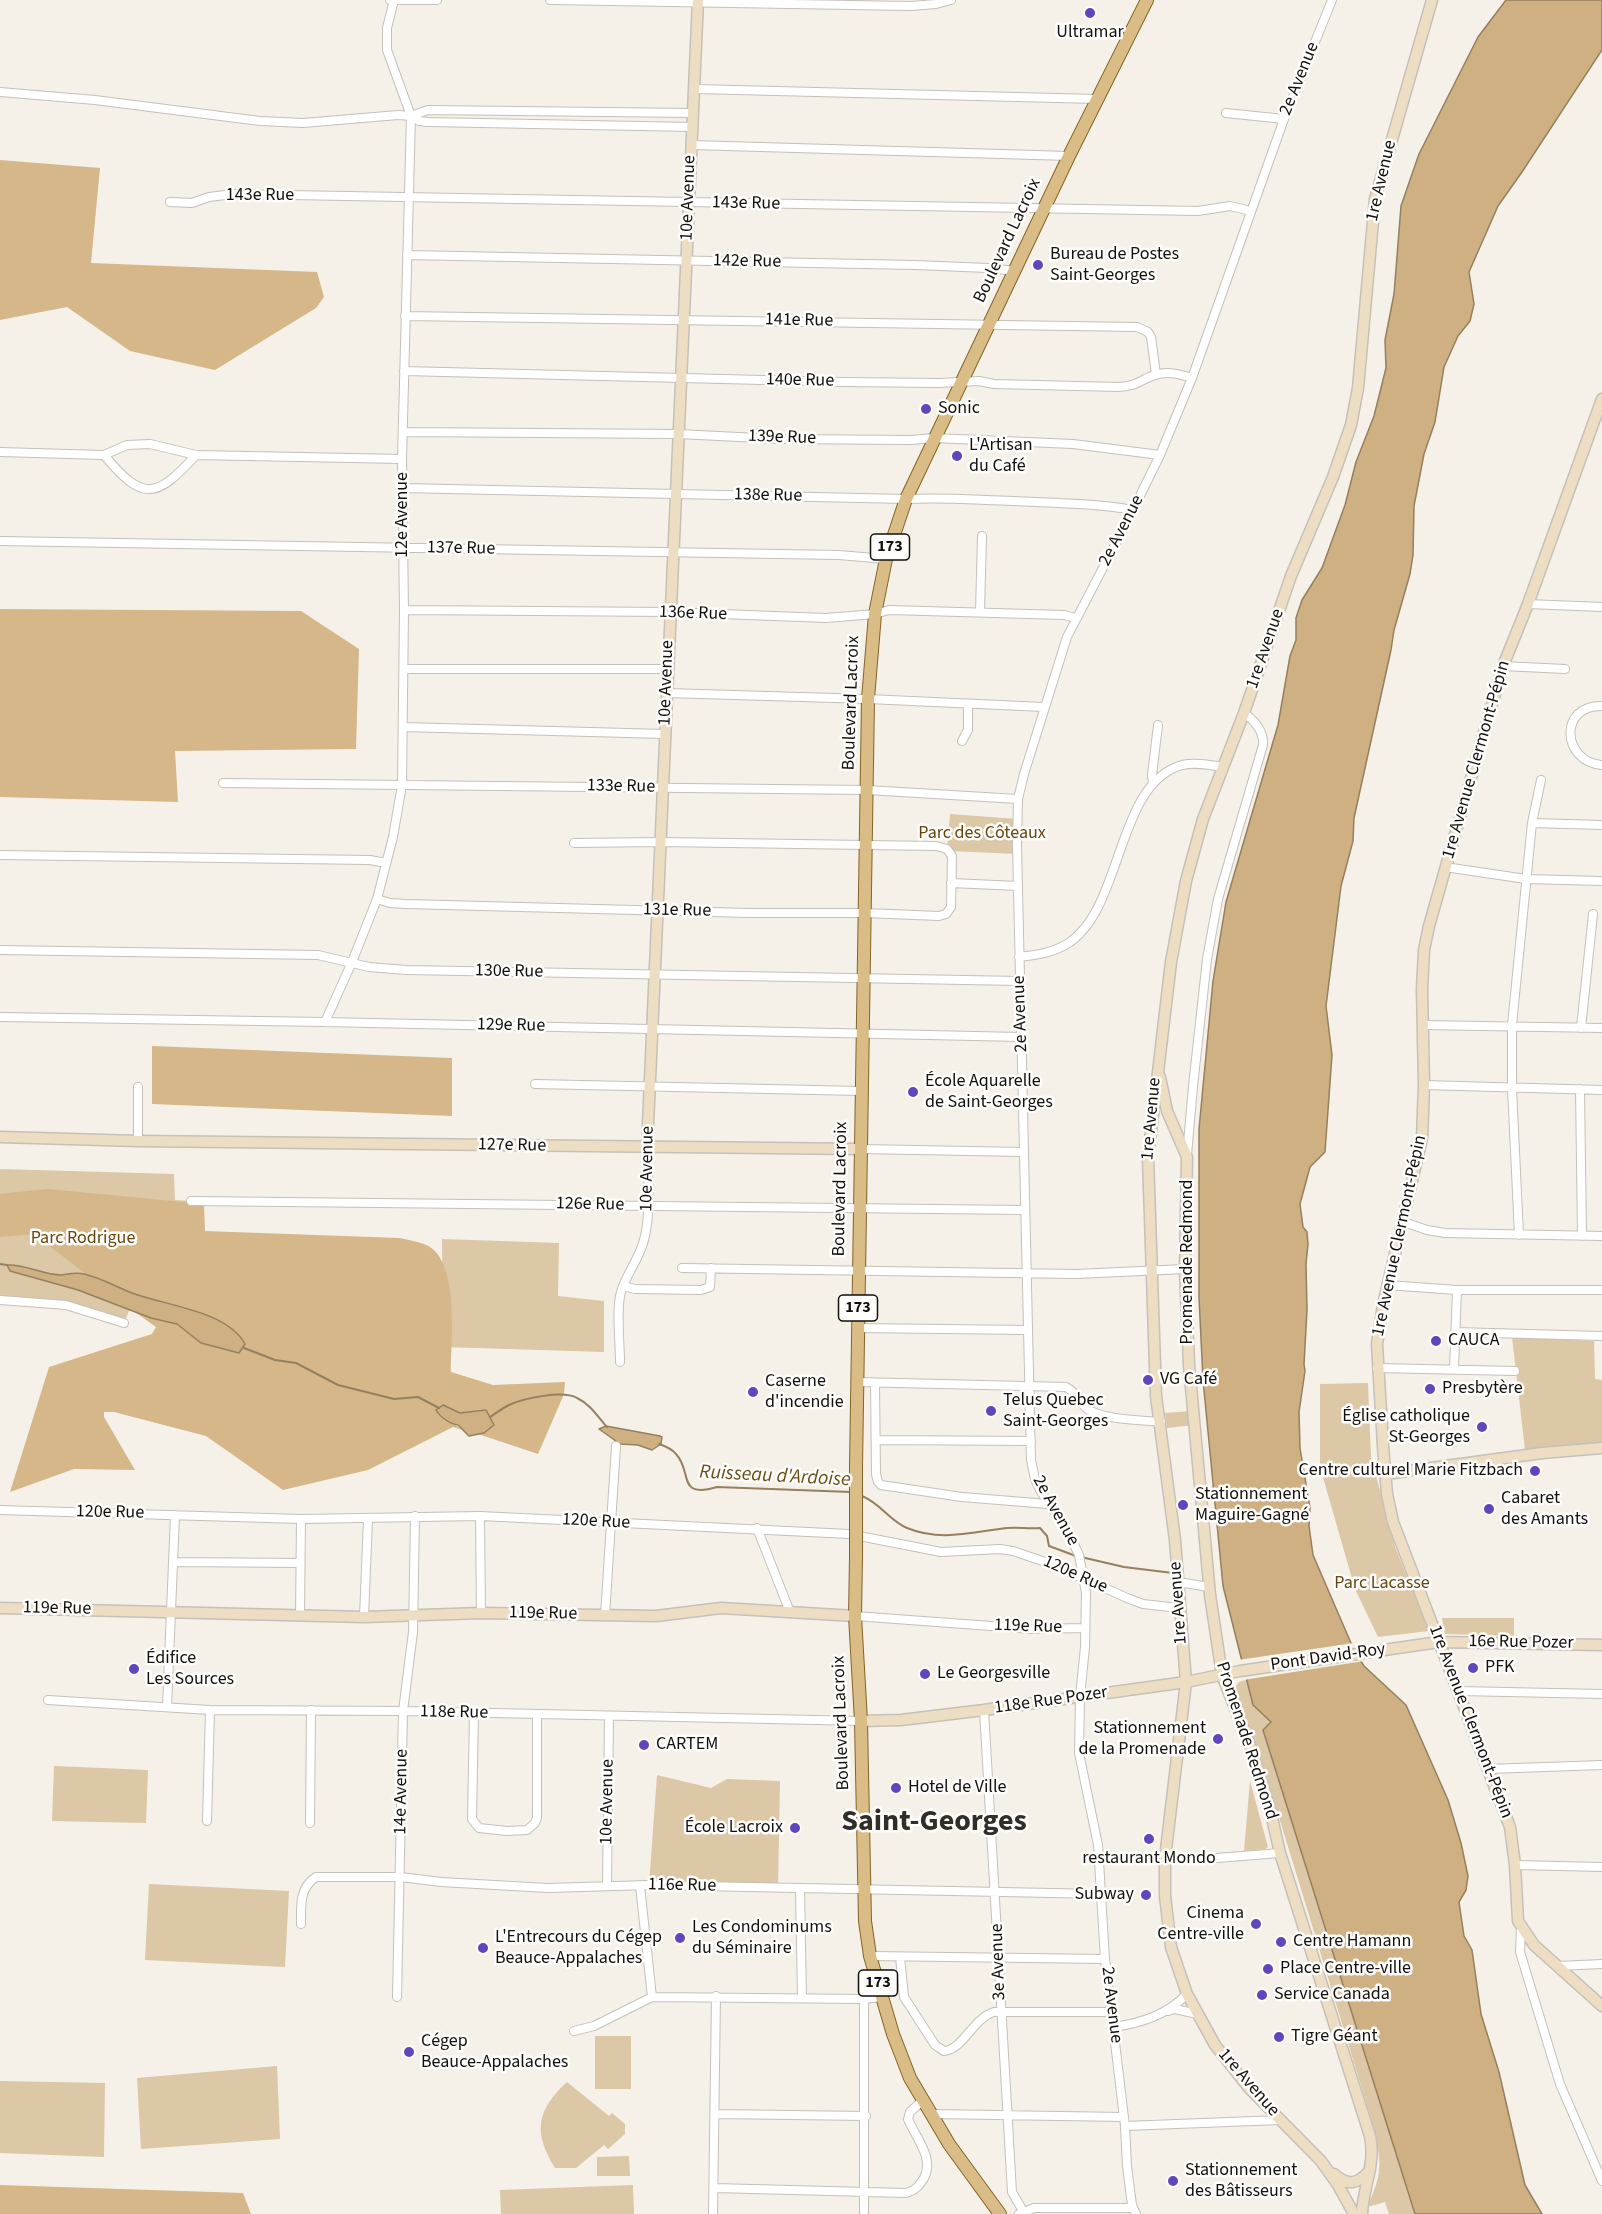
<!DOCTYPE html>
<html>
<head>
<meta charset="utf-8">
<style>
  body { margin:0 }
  canvas { display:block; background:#f5f0e8 }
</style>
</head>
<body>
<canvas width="1602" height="2214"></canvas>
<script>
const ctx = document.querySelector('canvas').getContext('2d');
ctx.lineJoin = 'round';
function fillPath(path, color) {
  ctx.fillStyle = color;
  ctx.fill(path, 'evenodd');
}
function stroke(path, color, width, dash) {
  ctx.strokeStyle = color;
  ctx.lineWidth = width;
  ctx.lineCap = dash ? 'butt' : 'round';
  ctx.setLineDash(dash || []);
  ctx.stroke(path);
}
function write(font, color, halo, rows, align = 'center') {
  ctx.font = font + ' "Source Sans 3",sans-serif';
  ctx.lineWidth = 5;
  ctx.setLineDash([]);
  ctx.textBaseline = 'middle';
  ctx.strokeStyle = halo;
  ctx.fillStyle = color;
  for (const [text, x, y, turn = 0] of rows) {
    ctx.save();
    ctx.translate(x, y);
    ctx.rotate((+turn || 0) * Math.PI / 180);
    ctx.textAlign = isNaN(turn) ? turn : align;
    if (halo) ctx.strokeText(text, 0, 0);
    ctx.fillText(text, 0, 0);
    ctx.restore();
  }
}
fillPath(new Path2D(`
  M950,814L1017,819V854L950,851L947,849Z
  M0,1169L174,1174L175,1200L191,1201L157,1244L124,1323L78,1308L0,1300Z
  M442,1239L559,1243L558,1296L604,1301V1352L443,1347Z
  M1512,1337L1594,1341L1595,1379L1602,1380V1443L1525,1450Z
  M1368,1383L1371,1457L1395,1547L1429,1631L1378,1637L1355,1589L1320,1467V1384Z
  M1193,1411L1194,1425L1167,1428L1165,1413Z
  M1514,1618V1636L1445,1634L1442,1618Z
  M1246,1680L1253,1705L1272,1722L1263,1730L1415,2214H1389L1385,2202L1367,2207C1384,2170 1381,2163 1373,2125L1264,1768L1237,1699L1235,1687L1239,1682Z
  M54,1766L148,1770L146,1823L52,1821Z
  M657,1775L711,1788L727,1779L780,1781L778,1888L649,1885Z
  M1250,1781L1268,1847L1265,1849L1244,1851Z
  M149,1884L289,1891L285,1967L145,1960Z
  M595,2036H631V2089H595Z
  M277,2066L280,2139L141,2149L137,2078Z
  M0,2081L105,2083L104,2157L0,2153Z
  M567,2082L609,2116L612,2113L625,2124V2134L608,2149L604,2145L576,2168H555C533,2132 536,2111 567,2082Z
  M629,2156L630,2176H597V2157Z
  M633,2185L634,2214H501L500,2190Z`), '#dcc7a6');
fillPath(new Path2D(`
  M0,160L100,168L91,263L317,272L324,297L316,308L215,370L130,351L67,307L0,320Z
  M0,609L301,611L359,649L356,749L175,751L178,802L0,797Z
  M152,1046L452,1058V1116L152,1104Z
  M47,1189L204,1204L205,1231L399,1238C409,1240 422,1242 430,1247C459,1266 451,1341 451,1372L493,1385L565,1382L564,1394L538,1454L478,1434L486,1410L460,1413L436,1410L462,1430L453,1427L368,1470L283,1490L206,1436L114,1412H104V1417L135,1470L74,1469L10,1492L49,1367L152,1334L156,1327L135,1312L177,1324L201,1343L239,1353L136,1295L87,1275L34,1234L0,1237V1194Z
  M0,2185L243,2193L251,2214H0Z`), '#d5b789');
const water = new Path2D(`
  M1506,0H1602V50L1522,172L1498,206L1469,272L1474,304L1470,321L1458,336L1444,367L1435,422L1424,454L1414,506L1413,555L1410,574L1394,630L1391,650L1354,818L1353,841L1341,886L1326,1006L1332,1055L1325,1152L1310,1167L1300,1204L1303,1227L1307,1232L1308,1244L1306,1264L1307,1310L1304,1364L1305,1371L1299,1412L1300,1448L1310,1508L1309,1526L1313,1555L1354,1650L1364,1666L1406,1705L1448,1800L1461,1843L1468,1876L1466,1890L1459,1902L1464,1936L1472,1950L1481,2014L1499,2072L1525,2185L1542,2214H1415L1263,1730L1271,1722L1253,1705L1223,1586L1203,1380L1199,1297V1129L1213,981L1226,902L1278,725L1290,656L1296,640V618L1302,600L1322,568L1345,505L1356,462L1374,416L1386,368L1385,340L1394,294L1401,206L1419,154L1478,37Z
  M7,1265C26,1264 43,1275 61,1275C69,1274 76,1272 84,1274C102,1278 118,1288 135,1294C168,1306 227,1311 245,1344L239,1353L201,1343L177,1324L151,1318L78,1290L10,1271Z
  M443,1405L460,1413L486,1410L494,1425L484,1433L469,1436L458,1425C450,1424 440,1417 436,1410Z
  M606,1426L660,1436L662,1437L661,1444L652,1450L638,1445L620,1444L599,1429Z`);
fillPath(water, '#ceb082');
stroke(water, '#95805f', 1.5);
fillPath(new Path2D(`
  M1354,1643L1364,1661L1243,1680L1238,1660Z`), '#f5f0e8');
stroke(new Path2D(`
  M0,1264L7,1265
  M244,1348L275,1360L296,1363L338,1385L394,1399L418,1397L439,1408
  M490,1417C496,1413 503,1408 509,1405C524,1398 563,1390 577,1398C590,1404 598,1417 607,1427
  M659,1444C665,1446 672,1449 676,1454C693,1472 676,1499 717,1487L851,1492
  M862,1496C880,1503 890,1521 907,1528C941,1542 972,1532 1007,1528C1018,1527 1029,1529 1040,1528L1047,1536L1049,1546L1076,1556
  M1081,1557L1124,1567L1173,1573`), '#95805f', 2);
const street = new Path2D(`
  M390,0H437
  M550,0L911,6L936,4L951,0
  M695,89L1097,99
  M0,92L95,100L260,121L303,123L398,115L411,116L419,121L428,122L692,127
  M1226,113L1284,119
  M411,116L428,110L693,113
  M692,145L1069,156
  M170,202L192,203L209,197L233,194L1198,211L1230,206L1251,211
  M407,255L915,265L988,268L1015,271
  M405,316L1137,327L1148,332L1151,337L1156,374
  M404,371L842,382L939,383L979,381L994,384L1119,387C1140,386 1143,377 1159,374C1170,371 1182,375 1192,378
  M403,432L678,434L779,439L911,440L934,438L1073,444L1160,455
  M0,452L104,455L127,445L150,444L196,455L402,459
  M104,455C143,502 156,499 196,455
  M402,488L906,499C942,497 977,500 1013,501C1053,503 1094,503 1133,510
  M0,541L839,555L886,559
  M1528,604L1602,607
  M404,610L670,612L826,618L875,614L889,610L1064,615L1076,618
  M980,612L982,536
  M1503,666L1565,669
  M404,669H668
  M667,693L868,699L1044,707
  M1602,706C1558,705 1562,762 1602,765
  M403,727L665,734
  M962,741L968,730V704
  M223,783L867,790L1018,799
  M1153,784L1152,775L1158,725
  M1532,823L1602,825
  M0,855L370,860L386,863
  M1445,867L1526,879L1602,881
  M951,883L1018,886
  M377,899L390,903L406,904L749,913H865L939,916L946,914L951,907L952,856L947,849L936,846L661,842L574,843
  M0,950L318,955L369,967L406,970L1020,981
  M1019,957C1036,955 1052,953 1067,944C1124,909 1115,784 1182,765C1196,762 1210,765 1223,767
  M0,1017L325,1022L1021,1037
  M325,1022L352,962L377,899L393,837L402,785L404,610L402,459L411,116L387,50V28L394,0
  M1423,1025L1602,1028
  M1581,1028L1593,914
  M535,1084L861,1091
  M1424,1085L1602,1090
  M138,1087V1141
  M1580,1089L1582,1236
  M860,1149L1024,1152
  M1187,1155L1193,1086L1207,959L1218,899L1263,745C1264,731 1255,721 1244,713
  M191,1201L1025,1210
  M1401,1221L1427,1230L1445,1233L1602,1236
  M1519,1235L1512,1088V1025L1532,823L1541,780
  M682,1268L1076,1274L1185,1269
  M1387,1285L1457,1290H1602
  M623,1286L635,1289L701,1290L710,1287L711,1268
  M0,1300L66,1305L124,1323
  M857,1328L1028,1330
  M1455,1332L1602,1336
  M620,1362C620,1344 616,1307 621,1292C627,1272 641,1257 645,1236C651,1208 648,1176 647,1147
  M1377,1368L1515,1371
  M1454,1369L1457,1290
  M857,1382L1066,1387C1078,1393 1079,1404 1089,1410C1106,1420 1141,1420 1161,1422
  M875,1383L876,1474L878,1482L881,1485L962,1497L1048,1504
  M876,1440L1031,1441
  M0,1510L301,1519L480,1516L849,1534L941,1552L1000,1549L1013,1551L1054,1565L1127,1598L1143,1604L1179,1608
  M480,1516L481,1613
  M757,1528L790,1612
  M173,1562L300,1563
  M1178,1582L1209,1587
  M300,1615L301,1519
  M605,1616L616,1446
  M855,1616L1032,1629L1085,1628
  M364,1617L368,1519
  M1459,1691L1602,1694
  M48,1700L210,1710L403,1711L861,1721
  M167,1707L175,1515
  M984,1710L1012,2192L1023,2211
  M474,1713L472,1819L479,1828L507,1831L527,1830L535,1823L537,1818V1715
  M1488,1769L1602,1765
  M207,1821L210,1710
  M310,1823L311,1710
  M1165,1858L1204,1859L1280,1853
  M1515,1865L1602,1867
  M607,1886L609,1717
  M640,1886L652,1997
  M800,1889L802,1998
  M301,1924C301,1906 299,1888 316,1877H401L441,1882L548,1888L649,1885L1102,1894
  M1521,1927L1520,1952L1560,2084L1602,2181
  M870,1956L1105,1959
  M900,1957L904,1997L935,2045L944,2051C963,2050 973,2018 994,2012H1112
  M1558,1966L1602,1964
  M397,1997L403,1711L413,1632L415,1516
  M1168,2011L1175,2009L1197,2014
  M1114,2027C1141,2023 1167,2015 1187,1994
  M574,2031L594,2026L652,1997L864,1999L881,1997
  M715,2114L866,2116
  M931,2114L1124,2117
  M1125,2126L1280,2120
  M714,2188L906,2193C916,2190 919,2186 924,2178C935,2158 915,2137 908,2119L910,2112L922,2101
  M713,2214L716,1996
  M864,2214V1999
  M1019,2214L1034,2208H1133
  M1136,2214L1132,2205L1127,2166L1125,2126L1105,1959L1098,1845L1079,1753L1080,1697L1085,1647L1086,1593L1079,1555L1069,1534L1040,1490L1035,1479L1031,1460L1017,845L1018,799L1024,774L1067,637L1133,510L1160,455L1192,378L1284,119L1332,0`);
const secondary = new Path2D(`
  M1602,399L1528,604L1503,666L1429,926L1424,950L1422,989L1424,1085L1422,1138L1383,1305L1377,1344L1383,1446L1387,1494L1393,1522L1510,1827L1515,1865L1518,1921L1534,1945L1602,2006
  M1160,1077L1167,1111L1187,1157L1185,1269L1189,1365L1210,1595L1222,1675L1252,1751L1270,1809L1280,1853L1370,2136C1376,2165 1363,2186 1362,2214
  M0,1137L138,1141L860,1149
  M647,1147L698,0
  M1386,1474L1542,1453L1602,1448
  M0,1608L364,1617L481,1613L656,1616L721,1608L855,1616
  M861,1721L901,1720L984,1710L1186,1682L1240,1671L1439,1642L1602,1645
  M1334,2174C1347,2186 1358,2185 1370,2170
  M1354,2214L1338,2185L1321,2161L1249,2088L1215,2045L1187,1994L1171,1947L1165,1896V1858L1186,1682L1175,1540L1156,1396L1148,1157L1171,962L1186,881L1203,819L1244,713L1291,576L1333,477L1351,425L1358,388L1375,199L1432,0`);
const primary = new Path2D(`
  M856,1467L868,699L875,614L886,559L906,499L1069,156L1147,0
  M856,1556L855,1616L861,1721L865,1921L870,1956L893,2034L910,2078L949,2144L1000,2214`);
stroke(street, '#c5c0b9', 10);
stroke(secondary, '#c5c0b9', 13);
stroke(primary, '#846428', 14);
stroke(street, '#fff', 8);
stroke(secondary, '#eddec3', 10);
stroke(primary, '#dabd86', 12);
const primaryBridge = new Path2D(`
  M856,1467V1556`);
stroke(primaryBridge, '#846428', 14, []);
stroke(primaryBridge, '#dabd86', 12);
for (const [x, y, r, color] of [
  [1090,13,6,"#6145bd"],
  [1038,265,6,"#6145bd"],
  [926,409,6,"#6145bd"],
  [957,456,6,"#6145bd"],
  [913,1092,6,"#6145bd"],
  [1436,1341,6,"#6145bd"],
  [1148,1380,6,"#6145bd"],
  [1430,1389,6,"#6145bd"],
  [753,1392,6,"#6145bd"],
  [991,1411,6,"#6145bd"],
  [1482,1427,6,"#6145bd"],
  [1535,1471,6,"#6145bd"],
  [1183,1505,6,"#6145bd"],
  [1489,1509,6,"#6145bd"],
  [1473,1668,6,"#6145bd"],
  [134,1669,6,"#6145bd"],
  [925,1674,6,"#6145bd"],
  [1218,1739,6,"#6145bd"],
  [644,1745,6,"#6145bd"],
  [896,1788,6,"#6145bd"],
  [795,1828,6,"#6145bd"],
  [1149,1839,6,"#6145bd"],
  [1146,1895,6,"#6145bd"],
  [1256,1924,6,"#6145bd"],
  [680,1938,6,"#6145bd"],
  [1281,1942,6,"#6145bd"],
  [483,1948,6,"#6145bd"],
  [1268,1969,6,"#6145bd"],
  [1262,1995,6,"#6145bd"],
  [1279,2037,6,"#6145bd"],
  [409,2052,6,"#6145bd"],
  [1173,2181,6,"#6145bd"]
]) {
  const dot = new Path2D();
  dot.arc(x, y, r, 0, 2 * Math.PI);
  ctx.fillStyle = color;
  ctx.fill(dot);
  stroke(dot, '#fffefc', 2);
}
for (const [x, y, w] of [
  [890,547,39],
  [858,1308,39],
  [878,1983,39]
]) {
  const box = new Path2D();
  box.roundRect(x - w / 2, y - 13, w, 26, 4.5);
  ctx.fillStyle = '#fffefc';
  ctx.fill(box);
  stroke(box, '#11100d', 1.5);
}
write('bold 16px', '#11100d', null, [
  ["173",890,547],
  ["173",858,1308],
  ["173",878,1983]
]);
write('18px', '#11100d', '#fffefc', [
  ["Ultramar",1090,33,"center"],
  ["Bureau de Postes",1050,255],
  ["Saint-Georges",1050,276],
  ["Sonic",938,409],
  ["L'Artisan",969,446],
  ["du Café",969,467],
  ["École Aquarelle",925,1082],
  ["de Saint-Georges",925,1103],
  ["CAUCA",1448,1341],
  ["VG Café",1160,1380],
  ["Caserne",765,1382],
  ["d'incendie",765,1403],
  ["Presbytère",1442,1389],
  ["Telus Quebec",1003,1401],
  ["Saint-Georges",1003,1422],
  ["Église catholique",1470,1417,"right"],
  ["St-Georges",1470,1438,"right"],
  ["Centre culturel Marie Fitzbach",1523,1471,"right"],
  ["Stationnement",1195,1495],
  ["Maguire-Gagné",1195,1516],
  ["Cabaret",1501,1499],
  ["des Amants",1501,1520],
  ["Édifice",146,1659],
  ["Les Sources",146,1680],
  ["PFK",1485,1668],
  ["Le Georgesville",937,1674],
  ["Stationnement",1206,1729,"right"],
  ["de la Promenade",1206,1750,"right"],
  ["CARTEM",656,1745],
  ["Hotel de Ville",908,1788],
  ["École Lacroix",783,1828,"right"],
  ["restaurant Mondo",1149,1859,"center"],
  ["Subway",1134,1895,"right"],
  ["Cinema",1244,1914,"right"],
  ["Centre-ville",1244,1935,"right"],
  ["Les Condominums",692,1928],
  ["du Séminaire",692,1949],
  ["L'Entrecours du Cégep",495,1938],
  ["Beauce-Appalaches",495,1959],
  ["Centre Hamann",1293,1942],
  ["Place Centre-ville",1280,1969],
  ["Service Canada",1274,1995],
  ["Tigre Géant",1291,2037],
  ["Cégep",421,2042],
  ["Beauce-Appalaches",421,2063],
  ["Stationnement",1185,2171],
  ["des Bâtisseurs",1185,2192]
], 'left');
write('18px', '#11100d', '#fffefc', [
  ["2e Avenue",1300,79,-68],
  ["1re Avenue",1382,181,-77],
  ["143e Rue",260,196],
  ["10e Avenue",689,198,-88],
  ["143e Rue",746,204,1],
  ["Boulevard Lacroix",1008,241,-65],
  ["142e Rue",747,262,1],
  ["141e Rue",799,321,1],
  ["140e Rue",800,381,1],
  ["139e Rue",782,438,2],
  ["138e Rue",768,496,1],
  ["12e Avenue",403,515,-90],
  ["2e Avenue",1122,531,-63],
  ["137e Rue",461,549,1],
  ["136e Rue",693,614,2],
  ["1re Avenue",1266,649,-71],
  ["10e Avenue",667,683,-88],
  ["Boulevard Lacroix",852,703,-88],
  ["1re Avenue Clermont-Pépin",1477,760,-74],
  ["133e Rue",621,787,1],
  ["131e Rue",677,911,1],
  ["130e Rue",509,972,1],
  ["2e Avenue",1021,1014,-92],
  ["129e Rue",511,1026,1],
  ["1re Avenue",1152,1119,-85],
  ["127e Rue",512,1146,1],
  ["10e Avenue",648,1169,-89],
  ["Boulevard Lacroix",841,1189,-89],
  ["126e Rue",590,1205,1],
  ["1re Avenue Clermont-Pépin",1400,1236,-78],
  ["Promenade Redmond",1188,1262,-90],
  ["2e Avenue",1055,1511,61],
  ["120e Rue",110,1513,1],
  ["120e Rue",596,1522,3],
  ["120e Rue",1075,1575,24],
  ["1re Avenue",1179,1603,-94],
  ["119e Rue",57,1609,1],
  ["119e Rue",543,1614,1],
  ["119e Rue",1028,1627,2],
  ["16e Rue Pozer",1521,1643,1],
  ["Pont David-Roy",1328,1658,-8],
  ["118e Rue Pozer",1051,1701,-8],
  ["118e Rue",454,1713,1],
  ["1re Avenue Clermont-Pépin",1470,1722,69],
  ["Boulevard Lacroix",842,1723,-92],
  ["Promenade Redmond",1246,1741,72],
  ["14e Avenue",402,1792,-89],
  ["10e Avenue",608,1802,-89],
  ["116e Rue",682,1886,1],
  ["3e Avenue",999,1962,-92],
  ["2e Avenue",1111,2005,83],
  ["1re Avenue",1248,2083,49]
]);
write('18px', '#65470e', '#fffefc', [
  ["Parc des Côteaux",982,834],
  ["Parc Rodrigue",83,1239],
  ["Parc Lacasse",1382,1584]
]);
write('italic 20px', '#6b4d16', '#fffefc', [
  ["Ruisseau d'Ardoise",775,1477,3]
]);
write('bold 30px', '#312d27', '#fffefc', [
  ["Saint-Georges",934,1823]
]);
</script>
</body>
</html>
